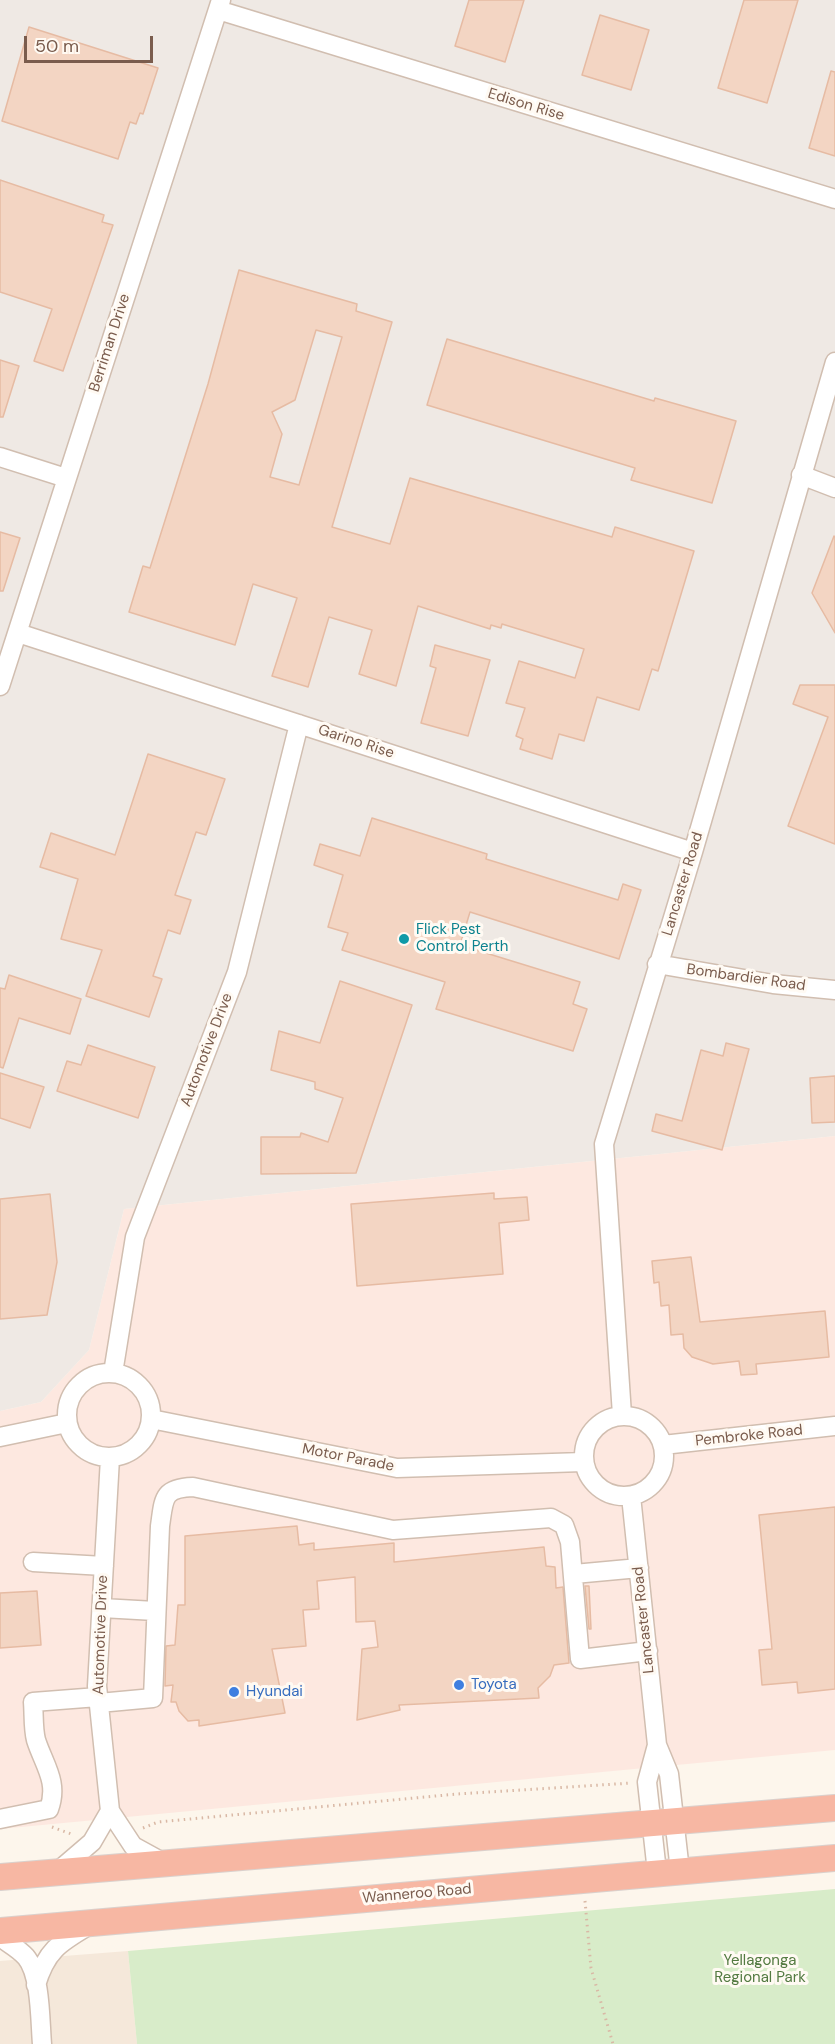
<!DOCTYPE html>
<html>
<head>
<meta charset="utf-8">
<style>
  body { margin:0 }
  #map { position:relative; width:835px; height:2044px; overflow:hidden; background:#fdf6ec; font-family:"DM Sans",sans-serif }
  canvas { display:block }
  .scale { position:absolute; left:24px; top:36px; width:129px; height:27px; box-sizing:border-box; border:3px solid #7a5c4d; border-top:0; padding-left:8px; font-size:18px; line-height:21px; white-space:nowrap; color:#7a5c4d; -webkit-text-stroke:4px #fffaf3; paint-order:stroke }
</style>
</head>
<body>
<div id="map">
<canvas width="835" height="2044"></canvas>
<div class="scale">50 m</div>
</div>
<script>
const ctx = document.querySelector('canvas').getContext('2d');
ctx.lineJoin = 'round';
function fillPath(path, color) {
  ctx.fillStyle = color;
  ctx.fill(path, 'evenodd');
}
function stroke(path, color, width, dash) {
  ctx.strokeStyle = color;
  ctx.lineWidth = width;
  ctx.lineCap = dash ? 'butt' : 'round';
  ctx.setLineDash(dash || []);
  ctx.stroke(path);
}
function write(font, color, halo, rows, align = 'center') {
  ctx.font = font + ' "DM Sans",sans-serif';
  ctx.lineWidth = 6;
  ctx.setLineDash([]);
  ctx.textBaseline = 'middle';
  ctx.strokeStyle = halo;
  ctx.fillStyle = color;
  for (const [text, x, y, turn = 0] of rows) {
    ctx.save();
    ctx.translate(x, y);
    ctx.rotate((+turn || 0) * Math.PI / 180);
    ctx.textAlign = isNaN(turn) ? turn : align;
    if (halo) ctx.strokeText(text, 0, 0);
    ctx.fillText(text, 0, 0);
    ctx.restore();
  }
}
fillPath(new Path2D(`
  M128,1951L137,2044H0V1961Z`), '#f5e8da');
fillPath(new Path2D(`
  M835,1136V1750L0,1829V1411L41,1402L89,1350L124,1209Z`), '#fde8e0');
fillPath(new Path2D(`
  M0,0H835V1136L124,1209L89,1350L41,1402L0,1411Z`), '#efe9e4');
fillPath(new Path2D(`
  M835,1889V2044H137L128,1951Z`), '#d8ecc9');
const building = new Path2D(`
  M469,0H524L505,62L455,46Z
  M744,0H798L767,103L718,88Z
  M600,15L649,30L631,90L582,75Z
  M29,27L158,68L143,114L140,113L136,124L130,122L118,159L2,121Z
  M831,71L835,72V156L809,148Z
  M0,180L104,215L102,222L113,225L63,371L34,361L52,309L0,292Z
  M239,270L357,304L356,311L392,322L332,527L390,544L410,478L612,537L615,527L694,551L658,671L652,669L639,710L597,697L584,741L559,734L552,759L520,749L523,739L516,736L525,708L506,703L519,661L575,678L584,649L502,624L501,628L491,625L490,629L418,606L396,686L359,674L372,630L329,617L308,687L272,676L297,598L253,584L235,645L129,612L143,566L150,568L208,384ZM316,330L342,337L299,485L270,477L282,434L272,412L295,400Z
  M447,339L654,401L655,398L736,421L712,503L631,480L635,468L427,405Z
  M0,360L19,366L3,417H0Z
  M0,532L20,538L3,591H0Z
  M834,536L835,537V633L812,593Z
  M435,645L490,660L468,736L421,723L436,668L430,666Z
  M800,685H835V844L788,826L828,717L793,704Z
  M148,754L225,779L206,835L196,832L175,895L191,900L180,934L168,930L153,976L162,979L149,1017L86,996L102,950L61,939L78,879L40,867L51,833L115,855Z
  M372,818L487,854L486,859L618,900L623,884L641,890L619,959L470,912L460,945L580,982L573,1004L587,1009L573,1051L436,1009L445,982L342,950L348,933L328,927L343,875L314,865L320,844L360,856Z
  M9,975L81,999L70,1034L19,1018L3,1068L0,1067V988L5,989Z
  M340,981L412,1005L356,1173L261,1174V1137H300L301,1133L328,1142L343,1098L315,1089V1082L271,1070L279,1031L320,1043Z
  M726,1043L749,1049L722,1150L652,1131L656,1114L682,1121L701,1050L723,1056Z
  M88,1045L155,1067L138,1118L57,1091L67,1061L81,1065Z
  M0,1073L44,1087L30,1128L0,1118Z
  M835,1076V1122L812,1123L810,1078Z
  M494,1193V1199L527,1197L529,1220L499,1223L503,1274L357,1286L351,1204Z
  M50,1194L57,1262L47,1315L0,1319V1199Z
  M691,1257L700,1322L825,1311L829,1357L756,1364L757,1374L741,1375L739,1361L713,1364L692,1357L684,1348L683,1334L671,1335L669,1305L661,1306L659,1282L654,1283L652,1261Z
  M835,1507V1689L798,1693L797,1682L762,1685L759,1650L772,1649L759,1515Z
  M297,1526L299,1545L314,1543V1550L394,1543V1562L544,1547L546,1566L555,1567L556,1588L563,1587L569,1663L554,1665L550,1676L538,1688L539,1698L399,1705L400,1710L357,1720L362,1649L378,1647L375,1621L356,1622L355,1577L317,1581L319,1609L303,1610L306,1646L272,1649L285,1713L199,1726V1720L188,1721L179,1711L176,1702H171L173,1685L165,1686L166,1646L175,1645L178,1605H185V1536Z
  M585,1586H589L591,1629H589Z
  M37,1591L41,1645L0,1648V1593Z`);
fillPath(building, '#f3d5c3');
stroke(building, '#e6bba3', 1.5);
const minor = new Path2D(`
  M218,10L835,199
  M0,457L66,478
  M801,475L835,488
  M18,633L693,852
  M0,686L221,0
  M657,964L773,984L835,990
  M113,1373L135,1237L237,972L299,724
  M67 1415a42 42 0 1 1 84 0a42 42 0 1 1-84 0Z
  M622,1415L604,1144L693,852L835,362
  M584 1456a40 40 0 1 1 80 0a40 40 0 1 1-80 0Z
  M151,1419L397,1468L583,1462
  M0,1437L67,1423
  M663,1445L835,1426
  M110,1458L97,1686L110,1811L133,1846L164,1863
  M631,1496L657,1745L669,1774L680,1871
  M33,1562L104,1566
  M574,1574L639,1568
  M102,1608L155,1611
  M99,1703L153,1698L160,1526C164,1499 162,1488 193,1487L393,1530L551,1518L564,1525L570,1542L580,1659L648,1651
  M0,1819L49,1809C59,1782 44,1765 36,1740C33,1729 34,1714 33,1702L98,1697
  M57,1872L92,1842L110,1811
  M657,1872L647,1782L657,1745
  M0,1937C8,1943 19,1949 26,1957C41,1975 40,2021 42,2044
  M36,1985C46,1951 59,1943 88,1926`);
const highway = new Path2D(`
  M0,1877L835,1808
  M0,1931L835,1858`);
stroke(minor, '#d1beb0', 21);
stroke(highway, '#dad1cd', 28);
stroke(new Path2D(`
  M52,1827L74,1835
  M143,1828L158,1822L457,1794L632,1783
  M585,1901L591,1968L613,2044`), '#d9b8a5', 3, [1.5, 4.5]);
stroke(minor, '#fff', 18);
stroke(highway, '#f7b7a3', 26);
for (const [x, y, r, color] of [
  [404,939,6,"#0f9aa8"],
  [459,1685,6,"#3f7fe0"],
  [234,1692,6,"#3f7fe0"]
]) {
  const dot = new Path2D();
  dot.arc(x, y, r, 0, 2 * Math.PI);
  ctx.fillStyle = color;
  ctx.fill(dot);
  stroke(dot, '#fffaf3', 2);
}
write('15px', '#7a5c4d', '#fffaf3', [
  ["Edison Rise",526,105,17],
  ["Berriman Drive",110,343,-72],
  ["Garino Rise",356,742,18],
  ["Lancaster Road",683,884,-73],
  ["Bombardier Road",746,978,8],
  ["Automotive Drive",207,1050,-69],
  ["Pembroke Road",749,1436,-6],
  ["Motor Parade",348,1458,11],
  ["Lancaster Road",644,1620,-96],
  ["Automotive Drive",101,1635,-88],
  ["Wanneroo Road",417,1894,-5]
]);
write('15px', '#0d838f', '#fffaf3', [
  ["Flick Pest",416,930],
  ["Control Perth",416,947]
], 'left');
write('15px', '#366cbe', '#fffaf3', [
  ["Toyota",471,1685],
  ["Hyundai",246,1692]
], 'left');
write('15px', '#537a41', '#fffaf3', [
  ["Yellagonga",760,1961],
  ["Regional Park",760,1978]
]);
</script>
</body>
</html>
